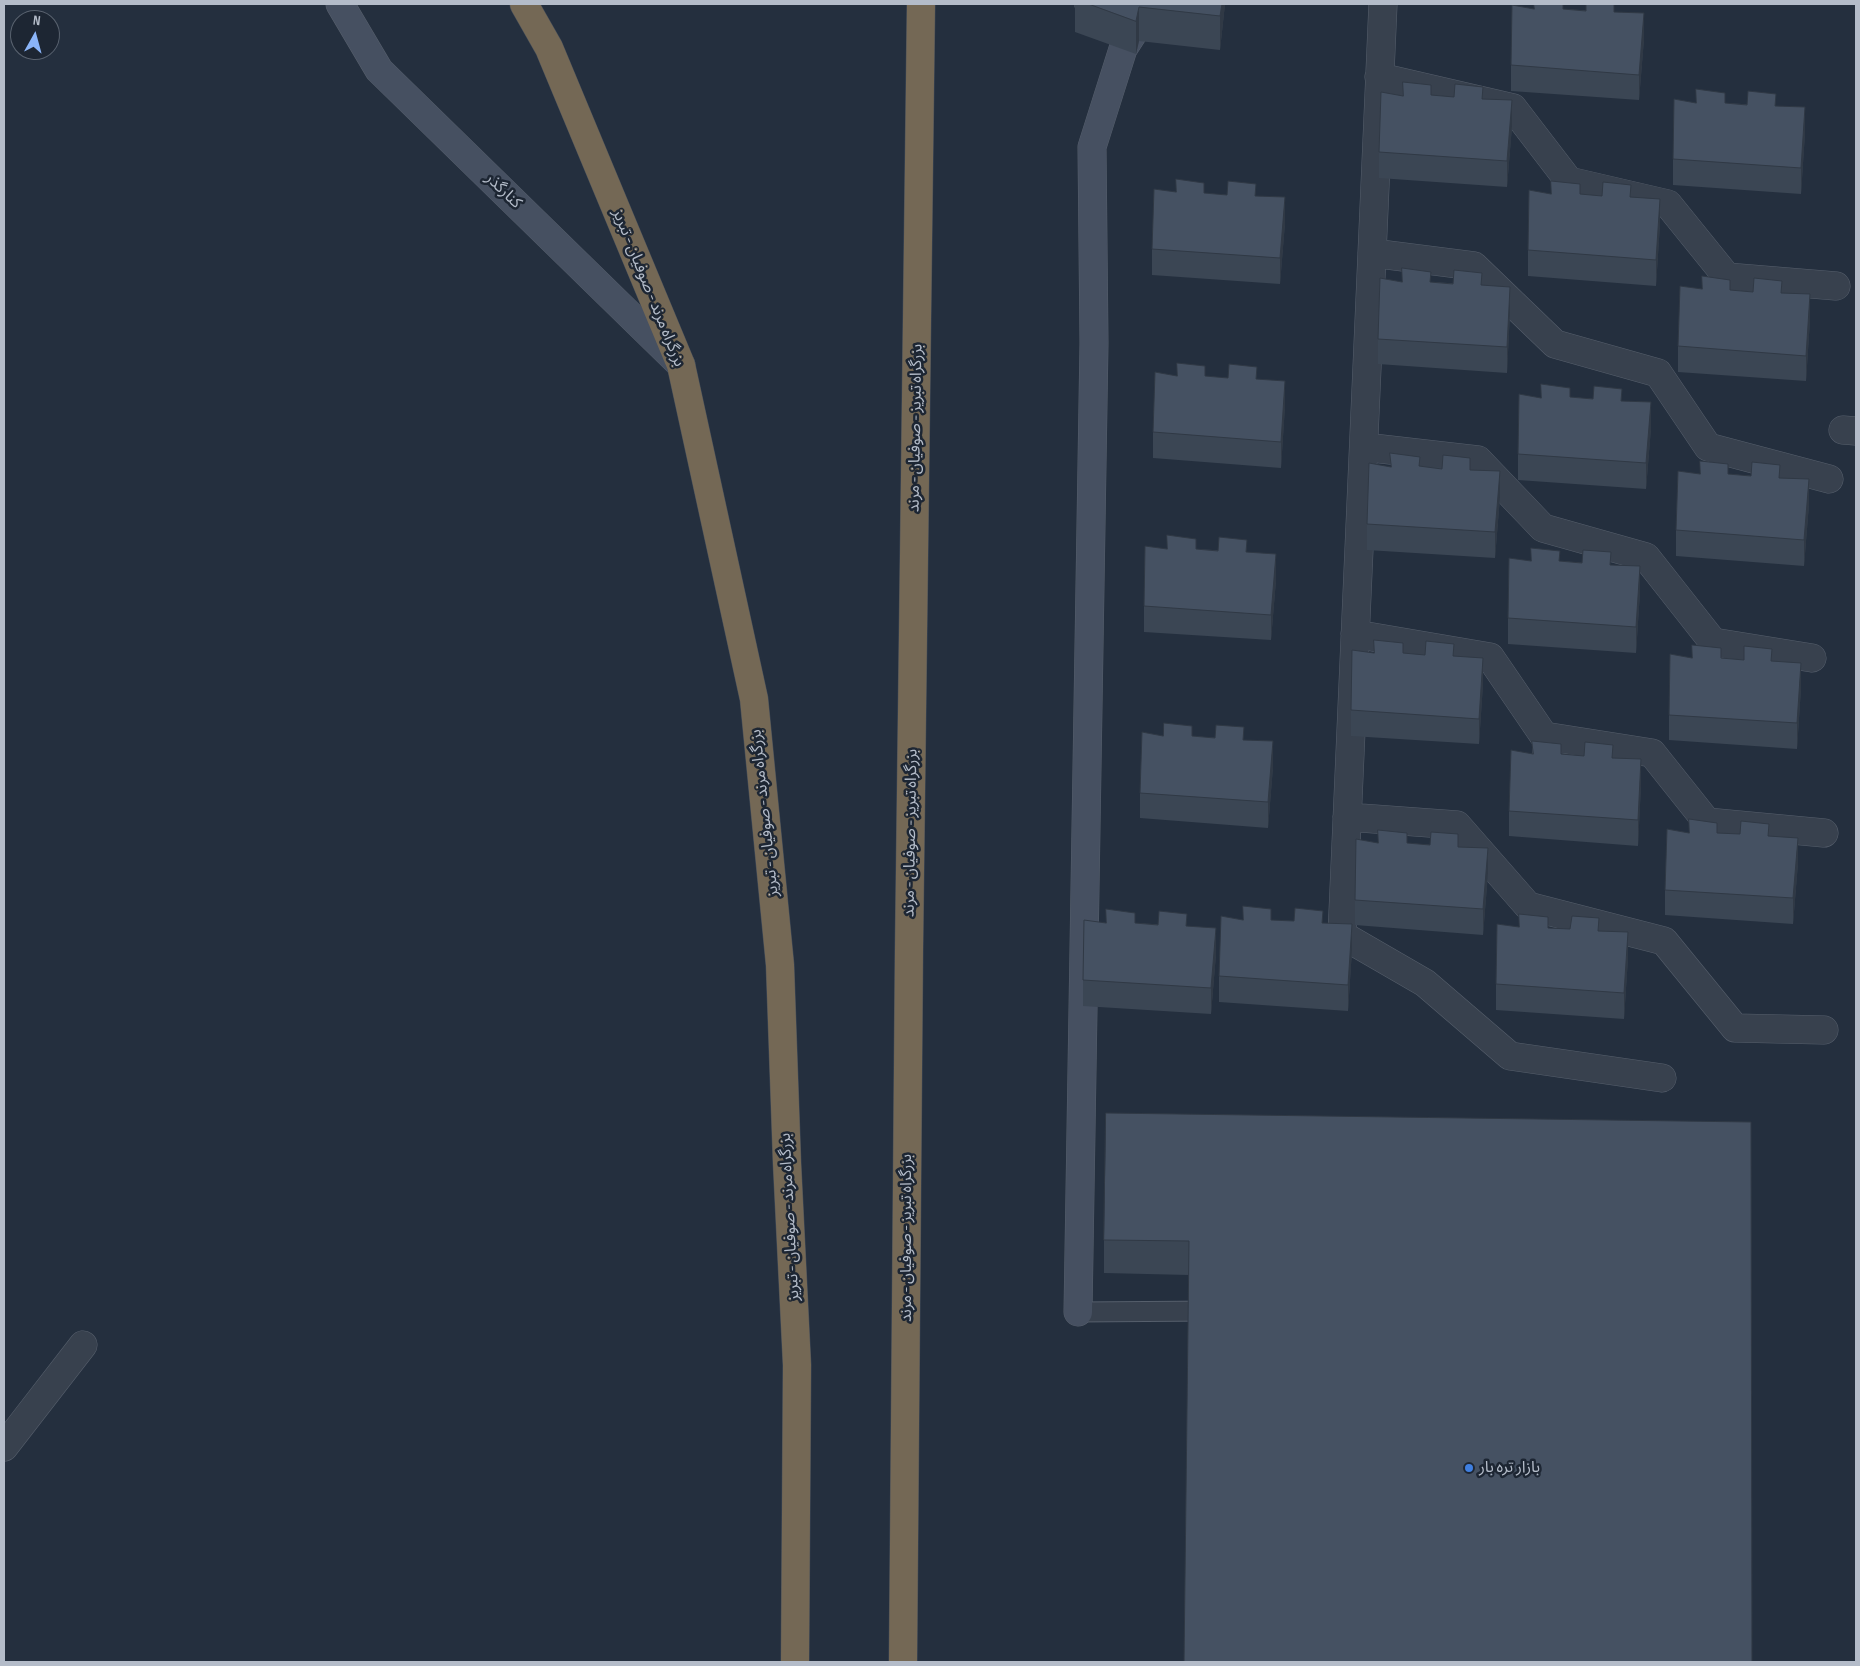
<!DOCTYPE html>
<html>
<head>
<meta charset="utf-8">
<style>
  body { margin:0 }
  #map { position:relative; width:1860px; height:1666px; overflow:hidden; background:#242f3e; font-family:"Sofia Sans Condensed",sans-serif }
  canvas { display:block }
  .frame { position:absolute; inset:0; border:5px solid #b4bcc9; pointer-events:none }
  .north { position:absolute; left:10px; top:10px; width:50px; height:50px; box-sizing:border-box; background:#1d2633; border:1px solid #59626f; border-radius:50%; rotate:7deg; font-size:14px; font-weight:700; line-height:20px; text-align:center; color:#b4bcc9 }
  .north::after { content:''; display:block; margin:auto; width:18px; height:22px; background:#8ab4f8; clip-path:polygon(50% 0,100% 100%,50% 72%,0 100%) }
</style>
</head>
<body>
<div id="map">
<canvas width="1860" height="1666"></canvas>
<div class="frame"></div>
<div class="north">N</div>
</div>
<script>
const ctx = document.querySelector('canvas').getContext('2d');
ctx.lineJoin = 'round';
function stroke(path, color, width, dash) {
  ctx.strokeStyle = color;
  ctx.lineWidth = width;
  ctx.lineCap = dash ? 'butt' : 'round';
  ctx.setLineDash(dash || []);
  ctx.stroke(path);
}
function fillPath(path, color) {
  ctx.fillStyle = color;
  ctx.fill(path, 'evenodd');
}
function write(font, color, halo, rows, align = 'center') {
  ctx.font = font + ' "Sofia Sans Condensed","Noto Sans Arabic",sans-serif';
  ctx.lineWidth = 5;
  ctx.setLineDash([]);
  ctx.textBaseline = 'middle';
  ctx.strokeStyle = halo;
  ctx.fillStyle = color;
  for (const [text, x, y, turn = 0] of rows) {
    ctx.save();
    ctx.translate(x, y);
    ctx.rotate((+turn || 0) * Math.PI / 180);
    ctx.textAlign = isNaN(turn) ? turn : align;
    if (halo) ctx.strokeText(text, 0, 0);
    ctx.fillText(text, 0, 0);
    ctx.restore();
  }
}
const lane = new Path2D(`
  M1078,1312L1214,1311`);
const street = new Path2D(`
  M1383,4L1342,935L1425,983L1510,1056L1662,1078
  M1379,77L1513,108L1569,181L1668,204L1727,277L1836,286
  M1372,253L1474,266L1555,344L1658,373L1708,447L1829,479
  M1843,430L1856,431
  M1364,447L1478,460L1543,528L1646,557L1713,642L1812,658
  M1355,634L1490,657L1544,736L1652,753L1707,822L1824,833
  M1347,817L1457,825L1528,906L1664,941L1735,1028L1824,1030
  M4,1447L83,1345`);
const secondary = new Path2D(`
  M340,4L379,70L681,365
  M1078,1312L1094,343L1092,147L1123,49L1152,4`);
const highway = new Path2D(`
  M524,4L549,48L681,365L754,699L780,965L787,1163L797,1365L795,1662
  M903,1662L909,949L921,4`);
stroke(lane, '#565f6c', 21);
stroke(street, '#565f6c', 29);
stroke(secondary, '#565f6c', 29);
stroke(highway, '#434c59', 29);
stroke(lane, '#38414e', 19);
stroke(street, '#38414e', 28);
stroke(secondary, '#465061', 28);
stroke(highway, '#746855', 28);
fillPath(new Path2D(`
  M1074,4H1225L1220,50L1139,41L1136,54L1075,32V7L1074,8Z
  M1534,9H1563L1615,12L1644,39L1639,100L1511,91V65Z
  M1431,95L1483,99L1512,126L1507,187L1379,178V152L1403,96Z
  M1696,103H1725L1776,106L1805,133L1801,194L1673,185V159Z
  M1176,192L1204,193L1227,195L1256,196L1285,223L1280,284L1152,275V249Z
  M1551,194H1580L1631,198L1660,224L1656,286L1528,276V250Z
  M1402,282H1431L1482,285L1510,312L1507,373L1378,364V339Z
  M1702,289L1730,290L1782,293L1810,320L1806,381L1678,372V346Z
  M1177,376H1205L1228,378L1257,379L1285,406L1281,468L1153,458V432Z
  M1570,397L1622,401L1651,428L1646,489L1518,480V454L1541,398Z
  M1420,466L1470,470L1500,497L1495,558L1367,550V524L1390,467Z
  M1700,474H1728L1780,478L1809,504L1804,566L1676,556V530Z
  M1167,549H1196L1247,552L1276,580L1271,640L1144,632V606Z
  M1531,561H1560L1611,565L1640,592L1636,653L1508,644V618Z
  M1692,645L1721,658L1772,661L1801,688L1797,749L1669,740V715L1692,658Z
  M1403,653L1454,656L1483,684L1479,744L1351,736V710Z
  M1163,736H1192L1244,740L1273,767L1268,828L1140,818V793Z
  M1532,741L1561,754L1613,758L1641,785L1638,846L1509,836V811L1532,754Z
  M1689,833H1717L1769,836L1798,863L1793,924L1665,915V890Z
  M1378,843H1407L1458,847L1488,873L1483,935L1355,925V900Z
  M1243,920H1271L1323,923L1352,950L1348,1011L1219,1002V976Z
  M1106,923H1135L1187,926L1216,954L1211,1014L1083,1006V980Z
  M1519,927L1548,928L1599,931L1628,958L1624,1019L1496,1010V984Z
  M1751,1122L1189,1275L1104,1273V1240Z`), '#3b4654');
fillPath(new Path2D(`
  M1222,4H1225L1220,50V16Z
  M1139,7V41L1136,54V21Z
  M1644,13V39L1639,100V75Z
  M1512,100V126L1507,187V161Z
  M1805,107V133L1801,194V168Z
  M1285,197V223L1280,284V258Z
  M1660,199V224L1656,286V260Z
  M1510,287V312L1507,373V347Z
  M1810,294V320L1806,381V356Z
  M1285,381V406L1281,468V442Z
  M1651,402V428L1646,489V463Z
  M1500,471V497L1495,558V532Z
  M1809,479V504L1804,566V540Z
  M1276,554V580L1271,640V615Z
  M1640,566V592L1636,653V627Z
  M1483,658V684L1479,744V719Z
  M1801,663V688L1797,749V723Z
  M1273,741V767L1268,828V802Z
  M1641,759V785L1638,846V820Z
  M1798,838V863L1793,924V898Z
  M1488,848V873L1483,935V909Z
  M1352,924V950L1348,1011V985Z
  M1216,928V954L1211,1014V988Z
  M1628,932V958L1624,1019V993Z`), '#303945');
const building = new Path2D(`
  M1089,4H1222L1220,16L1139,7L1136,21Z
  M1534,4H1563V9L1586,11V4H1614V12L1644,13L1639,75L1511,65L1512,5L1534,9Z
  M1403,82L1431,85V95L1454,97L1455,84L1483,87L1482,99L1512,100L1507,161L1379,152L1381,92L1403,96Z
  M1696,89L1725,93V103L1747,105L1748,91L1776,94L1775,106L1805,107L1801,168L1673,159L1674,99L1696,103Z
  M1176,179L1204,183V193L1227,195L1228,181L1256,184L1255,196L1285,197L1280,258L1152,249L1154,189L1176,192Z
  M1551,181L1580,184V194L1602,196L1603,182L1631,185L1630,197L1660,199L1656,260L1528,250L1529,190L1551,194Z
  M1402,268L1431,272L1430,282L1453,284L1454,270L1482,273L1481,285L1510,287L1507,347L1378,339L1380,278L1402,282Z
  M1702,276L1730,280V290L1753,292L1754,278L1782,281L1781,293L1810,294L1806,356L1678,346L1680,286L1702,289Z
  M1177,363L1205,366V376L1228,378L1229,364L1257,367L1256,379L1285,381L1281,442L1153,432L1155,372L1177,376Z
  M1541,384L1570,388V397L1593,399L1594,386L1622,389L1621,401L1651,402L1646,463L1518,454L1519,394L1541,398Z
  M1390,453L1420,457L1419,466L1442,469L1443,455L1470,458V470L1500,471L1495,532L1367,524L1369,463L1391,467Z
  M1700,461L1728,464V474L1751,476L1752,462L1780,465L1779,478L1809,479L1804,540L1676,530L1678,471L1700,474Z
  M1167,535L1196,539V549L1218,551L1219,537L1247,540L1246,552L1276,554L1271,615L1144,606L1145,546L1167,549Z
  M1531,548L1560,551L1559,561L1582,563L1583,550L1611,552L1610,565L1640,566L1636,627L1508,618L1509,558L1531,561Z
  M1374,640L1403,643V653L1425,655L1426,641L1454,644L1453,656L1483,658L1479,719L1351,710L1352,650L1374,653Z
  M1692,645L1721,648V658L1744,660V646L1772,649L1771,661L1801,663L1797,723L1669,715L1670,654L1692,658Z
  M1164,723L1192,726V736L1215,738L1216,725L1244,727L1243,740L1273,741L1268,802L1140,793L1142,732L1163,736Z
  M1532,741L1561,744V754L1584,756L1585,742L1613,745L1612,758L1641,759L1638,820L1509,811L1511,750L1533,754Z
  M1689,819L1717,823V833L1740,834L1741,821L1769,824L1768,836L1798,838L1793,898L1665,890L1667,829L1689,833Z
  M1378,830L1407,833V843L1430,845L1431,832L1458,834V847L1488,848L1483,909L1355,900L1356,839L1378,843Z
  M1243,906L1271,909V920L1294,921L1295,908L1323,911L1322,923L1352,924L1348,985L1219,976L1221,916L1243,920Z
  M1106,909L1135,913V923L1158,925L1159,911L1187,914L1186,926L1216,928L1211,988L1083,980L1084,920L1106,923Z
  M1519,914L1548,917V928L1570,929L1572,916L1599,918L1598,931L1628,932L1624,993L1496,984L1497,924L1519,927Z
  M1106,1113L1751,1122L1752,1662H1184L1189,1241L1104,1240Z`);
fillPath(building, '#455162');
stroke(building, '#303945', 1);
for (const [x, y, r, color] of [
  [1469,1468,5,"#3f7fe0"]
]) {
  const dot = new Path2D();
  dot.arc(x, y, r, 0, 2 * Math.PI);
  ctx.fillStyle = color;
  ctx.fill(dot);
  stroke(dot, '#1d2633', 2);
}
write('16px', '#b4bcc9', '#1d2633', [
  ["کنارگذر",503,191,44],
  ["بزرگراه مرند - صوفیان - تبریز",648,288,68],
  ["بزرگراه تبریز - صوفیان - مرند",916,428,-89],
  ["بزرگراه مرند - صوفیان - تبریز",765,813,-96],
  ["بزرگراه تبریز - صوفیان - مرند",911,833,-89],
  ["بزرگراه مرند - صوفیان - تبریز",790,1217,-93],
  ["بزرگراه تبریز - صوفیان - مرند",907,1238,-90]
]);
write('16px', '#b4bcc9', '#1d2633', [
  ["بازار تره بار",1479,1468]
], 'left');
</script>
</body>
</html>
